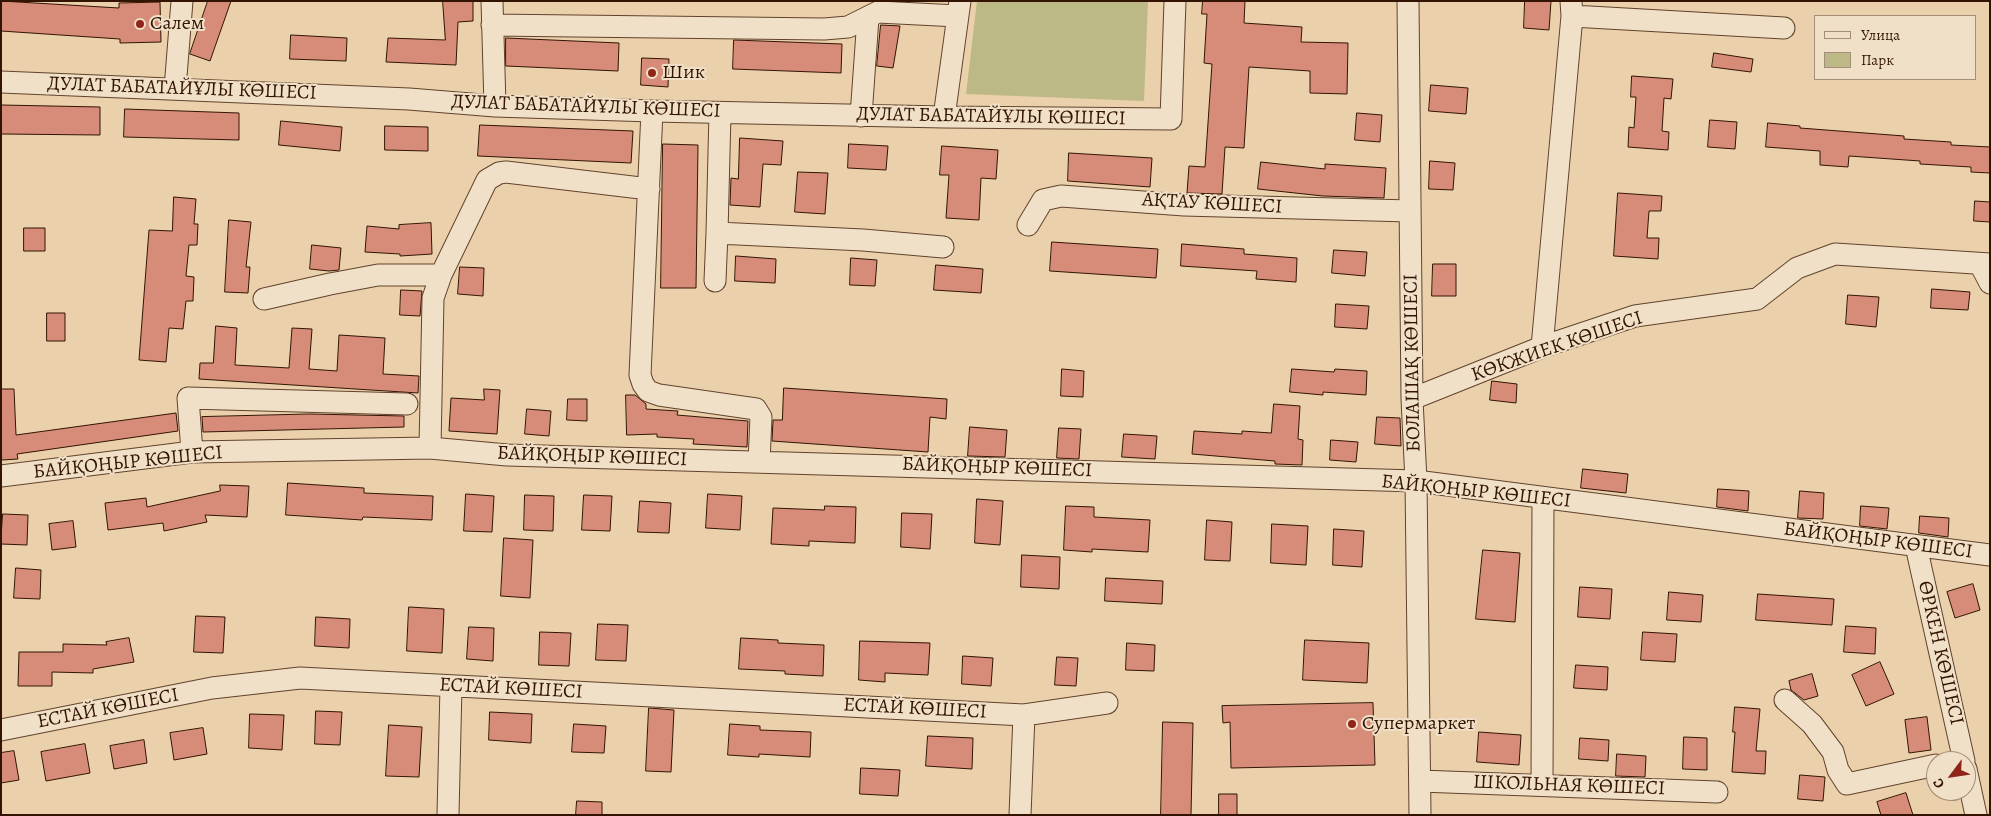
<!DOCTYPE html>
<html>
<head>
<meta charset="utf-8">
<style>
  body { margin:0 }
  #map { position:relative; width:1991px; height:816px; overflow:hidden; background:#ead0ab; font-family:Alegreya,serif }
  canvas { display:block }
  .frame { position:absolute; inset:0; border:2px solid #331402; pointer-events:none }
  .legend { position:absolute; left:1814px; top:15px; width:162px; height:65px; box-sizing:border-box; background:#f1e0c8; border:1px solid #a58e79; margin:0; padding:6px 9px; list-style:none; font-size:15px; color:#331402 }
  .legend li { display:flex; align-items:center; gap:10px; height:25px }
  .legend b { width:25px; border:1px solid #a58e79 }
  .north { position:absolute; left:1926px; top:751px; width:50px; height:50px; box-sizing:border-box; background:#f1e0c8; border:1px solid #a58e79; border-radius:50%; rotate:239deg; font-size:14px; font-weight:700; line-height:20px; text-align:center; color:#331402 }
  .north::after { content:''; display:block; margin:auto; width:18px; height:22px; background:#8f2418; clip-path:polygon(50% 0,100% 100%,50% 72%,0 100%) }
</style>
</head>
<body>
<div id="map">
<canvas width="1991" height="816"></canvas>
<div class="frame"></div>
<ul class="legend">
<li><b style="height:6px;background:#f1e0c8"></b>Улица</li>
<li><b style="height:14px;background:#bcb986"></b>Парк</li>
</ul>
<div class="north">С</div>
</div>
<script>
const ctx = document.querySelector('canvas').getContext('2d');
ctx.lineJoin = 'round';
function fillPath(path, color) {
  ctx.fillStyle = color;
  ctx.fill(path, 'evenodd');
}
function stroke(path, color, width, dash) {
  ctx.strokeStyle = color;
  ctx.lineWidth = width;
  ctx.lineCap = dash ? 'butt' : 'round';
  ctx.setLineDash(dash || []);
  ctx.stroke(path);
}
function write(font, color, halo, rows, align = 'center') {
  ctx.font = font + ' Alegreya,serif';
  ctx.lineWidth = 4;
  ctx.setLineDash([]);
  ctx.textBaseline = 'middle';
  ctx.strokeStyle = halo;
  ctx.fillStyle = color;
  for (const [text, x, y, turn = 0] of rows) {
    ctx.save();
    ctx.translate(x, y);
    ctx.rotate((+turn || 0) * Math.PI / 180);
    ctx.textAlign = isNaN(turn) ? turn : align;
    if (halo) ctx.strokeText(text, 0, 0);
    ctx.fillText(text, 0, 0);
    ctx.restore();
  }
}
fillPath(new Path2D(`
  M977,1H1148L1144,101L966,94Z`), '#bcb986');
const building = new Path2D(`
  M1,1L119,8V3L160,2L161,42L120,43V39L1,31Z
  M208,1H231L210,61L190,54Z
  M443,1H473V21L458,22L456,65L386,62L388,38L445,40Z
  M1203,1H1245L1244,23L1302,27L1301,42L1348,43L1347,94L1310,93V71L1249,67L1244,148L1225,147L1222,194L1187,193L1189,166L1205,167L1212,64L1204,63L1207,14H1202Z
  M1525,1H1551L1549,30L1524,28Z
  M881,25L900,26L893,68L877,66Z
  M291,35L347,38L346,61L290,59Z
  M506,38L619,43L618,71L506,66Z
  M734,40L842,44L841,73L733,69Z
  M1714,53L1753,59L1751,72L1712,67Z
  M642,58L669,59L668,87L641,85Z
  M1632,76L1673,79L1671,99L1664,98L1662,131L1669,132L1668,150L1628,147L1629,127L1634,128L1636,97H1631Z
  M1431,85L1468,88L1466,114L1429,111Z
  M1,105L100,107V135L1,134Z
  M125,109L239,113V140L124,137Z
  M1357,113L1382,115L1380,142L1355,140Z
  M1710,120L1737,122L1735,149L1708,147Z
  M281,121L342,127L340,151L279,145Z
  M1768,123L1800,126V128L1904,136V139L1951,142V145L1990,147V173L1971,172V167L1920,164V161L1849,156L1848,167L1820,165V151L1766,147Z
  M480,125L633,131L631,163L478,156Z
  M385,126L428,127V151L385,150Z
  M740,138L783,141L781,165L763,164L760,207L730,205L731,178L738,179Z
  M663,144L698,145L696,288H661Z
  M849,144L888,146L886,170L848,168Z
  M942,146L998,150L996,179L981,178L979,220L946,218L949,175H940Z
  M1069,153L1152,158L1150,187L1068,181Z
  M1430,161L1455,163L1453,190L1429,189Z
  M1261,162L1325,169V164L1386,168L1384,198L1323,196L1258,189Z
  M798,172L828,173L825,214L795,212Z
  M1618,193L1662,196L1661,211H1649L1647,238H1659L1658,259L1614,256Z
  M174,197L196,199L194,224H198L197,245H189L186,276L194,277L193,301H186L183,329L169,328L166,362L139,360L149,230L172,231Z
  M1975,201L1990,202V222L1974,221Z
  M229,220L251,222L246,267H250L248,293L225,292Z
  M431,223L432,254L400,256V254L365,252L367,226L399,229V225Z
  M24,228H45V251H24Z
  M1052,242L1158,249L1156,278L1050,271Z
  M1182,244L1244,249V254L1297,258L1296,282L1256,279L1257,271L1181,266Z
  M312,245L341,248L339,270L329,271L310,269Z
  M1334,250L1367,252L1365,276L1332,273Z
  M736,256L776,259L775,283L735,281Z
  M851,258L877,260L875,286L850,285Z
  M1433,264H1456V296H1432Z
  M936,265L983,269L981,293L934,290Z
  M460,267L484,268L483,296L458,294Z
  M1932,289L1970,292L1968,310L1931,308Z
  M401,290L422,291L420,316L400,315Z
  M1848,295L1879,297L1876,327L1846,324Z
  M1336,304L1369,306L1367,329L1335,327Z
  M47,313H65V341H47Z
  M216,326L237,328L235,365L289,368L292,328L312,329L309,369L337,371L339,335L385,338L383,374L419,376L418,393L199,379L200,363H213Z
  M1062,369L1084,371L1083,397L1061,396Z
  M1292,369L1334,372L1335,369L1367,371L1366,395L1323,392V395L1290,392Z
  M1492,381L1517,384L1516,403L1490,400Z
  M784,388L947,399L946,419L930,417L928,452L772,441L773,420H782Z
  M1,389H14L16,435L176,413L178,431L17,454L18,459L2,460Z
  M484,389L500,390L497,434L449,431L451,398L484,400Z
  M626,395H635L646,404V409L678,411L677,415L748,421L747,447L693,444L694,439L657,437V434L627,435Z
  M568,399H587V421L567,420Z
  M1274,404L1300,406L1298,439L1303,440L1302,465L1275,464V461L1192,454L1194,431L1242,434V431L1271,433Z
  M527,409L551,411L549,436L525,434Z
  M309,414L404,416V427L203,432L202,417Z
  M1377,417L1400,418L1401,446L1375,444Z
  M970,427L1007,430L1005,457L968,456Z
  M1059,428L1081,429L1079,459L1057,458Z
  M1124,434L1157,436L1155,459L1122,457Z
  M1331,440L1358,442L1356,462L1330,460Z
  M1583,469L1628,474L1626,493L1581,488Z
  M288,483L364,488V493L433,496L432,520L363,517L362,520L286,515Z
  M220,485L249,486L247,517L205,515L207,522L164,531L163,523L108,530L105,503L146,498L147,507L220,491Z
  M1718,489L1749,491L1748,511L1717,507Z
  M1800,491L1824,493L1823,519L1798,518Z
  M466,494L494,496L492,532L464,531Z
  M708,494L742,496L740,530L706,528Z
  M525,495L554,496L553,531L524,530Z
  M584,495L612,496L610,531L582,530Z
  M977,499L1003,501L1000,545L975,543Z
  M640,501L671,503L669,533L638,532Z
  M825,506L856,507L855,543L809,541V546L771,544L773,508L824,510Z
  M1066,506L1094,507V517L1150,520L1148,552L1092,549V552L1064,550Z
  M1861,506L1889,508L1887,529L1860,526Z
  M902,513L932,514L930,549L901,547Z
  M3,514L28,515L27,545L1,544Z
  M1920,516L1949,518L1948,537L1919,533Z
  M1207,520L1232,522L1230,561L1205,560Z
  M73,521L76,547L52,550L49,524Z
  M1272,524L1308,526L1306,565L1271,563Z
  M1334,529L1364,531L1362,567L1333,565Z
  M504,538L533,540L530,598L501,596Z
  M1483,550L1520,553L1515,622L1476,619Z
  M1022,555L1060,557L1059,589L1021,587Z
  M16,568L41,570L40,599L14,598Z
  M1106,578L1163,581L1162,604L1105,601Z
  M1973,584L1980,610L1955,618L1947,592Z
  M1580,587L1612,589L1610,619L1578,617Z
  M1669,592L1703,595L1701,622L1667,620Z
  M1758,594L1834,599L1832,625L1756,620Z
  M409,607L444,609L442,653L407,651Z
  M196,616L225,617L223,653L194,652Z
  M316,617L350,619L349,648L315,646Z
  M598,624L628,625L626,661L596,660Z
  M1846,626L1876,628L1875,654L1844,652Z
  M469,627L494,628L493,661L467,659Z
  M540,632L571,633L569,666L539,665Z
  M1643,632L1677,634L1675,662L1641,660Z
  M129,638L134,662L93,669V673L52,672V686H18L19,652H63V644L107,645L106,642Z
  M741,638L778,640V643L824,645L823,676L785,674V671L739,669Z
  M1305,640L1369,643L1367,683L1303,680Z
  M860,641L930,643L928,675L885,673V682L859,680Z
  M1127,643L1155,645L1154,671L1126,670Z
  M963,656L993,658L991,686L962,684Z
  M1057,657L1078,658L1076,686L1055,685Z
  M1880,662L1894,694L1866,706L1852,675Z
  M1576,665L1608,667L1607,690L1574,688Z
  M1812,674L1818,696L1804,700L1791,690L1789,681Z
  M1373,703L1375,765L1231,768L1230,722L1223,723L1222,706Z
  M1735,707L1760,709L1756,751H1766L1765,774L1732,772L1735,732H1733Z
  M649,708L674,710L671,772L646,771Z
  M316,711L342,712L340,745L315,744Z
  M490,712L532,714L531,743L489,740Z
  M250,714L284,715L282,750L249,748Z
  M1927,717L1931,750L1909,753L1905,720Z
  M1163,722L1193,723L1191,815H1161Z
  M574,724L606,726L604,753L572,752Z
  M730,724L760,726V730L811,732L810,757L759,754V757L728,755Z
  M389,725L422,727L419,777L386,776Z
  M203,728L207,754L174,760L170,733Z
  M1479,732L1521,735L1519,765L1477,762Z
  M928,736L973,738L972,769L926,766Z
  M1684,737L1707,738V770L1683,769Z
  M1580,738L1609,740L1608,761L1579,759Z
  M144,740L147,763L114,769L110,746Z
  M85,744L90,773L46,781L41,752Z
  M14,751L19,780L1,783V753Z
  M1617,754L1646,756L1645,777L1616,776Z
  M861,768L900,770L898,796L860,794Z
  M1800,775L1825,777L1823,801L1798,799Z
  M1906,793L1913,815H1881L1877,802Z
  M1219,794H1237V815H1219Z
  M577,801L602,802V815H576Z`);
fillPath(building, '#d78c7a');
stroke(building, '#331402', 1);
const minor = new Path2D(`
  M492,1L495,106
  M1408,1L1412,399L1416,481L1420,815
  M1572,16L1784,28
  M492,25L824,29L848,27L878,12L958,16
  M1,82L409,99L495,106L652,111L944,117L1171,119L1175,1
  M175,89L182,1
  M652,111L640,375L643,384L648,391L659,395L756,409L761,417L759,462
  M720,113L717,233L863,240L943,247
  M861,116L868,18
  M944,117L960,1
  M1028,225L1043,200L1061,196L1184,205L1410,211
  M1980,264L1990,283
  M715,281L717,233
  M264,299L330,284L378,275H441
  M1542,347L1572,16L1571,1
  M1412,399L1542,347L1635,316L1757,299L1797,268L1835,254L1990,264
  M430,448L433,298L441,275L487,180L499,173L506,172L649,189
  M192,452L188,398L407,404
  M1,476L192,452L430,448L507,455L1416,481L1990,555
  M1916,546L1964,761
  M1785,700L1812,724L1833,752L1838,770L1847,784L1936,765
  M1,730L212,688L300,678L1024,715L1107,703
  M1966,769L1976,815
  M1420,781L1717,792
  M1542,784L1543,499
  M448,815L451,686
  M1020,815L1024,715`);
stroke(minor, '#61432c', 23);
stroke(minor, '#f1e0c8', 21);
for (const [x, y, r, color] of [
  [140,24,5,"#8f2418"],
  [652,73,5,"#8f2418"],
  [1352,724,5,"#8f2418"]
]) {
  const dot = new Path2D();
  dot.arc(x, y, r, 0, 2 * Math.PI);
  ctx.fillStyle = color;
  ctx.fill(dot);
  stroke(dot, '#f1e0c8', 2);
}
write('20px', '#331402', '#f1e0c8', [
  ["Салем",150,24],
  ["Шик",662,73],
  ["Супермаркет",1362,724]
], 'left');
write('20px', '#331402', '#f1e0c8', [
  ["ДУЛАТ БАБАТАЙҰЛЫ КӨШЕСІ",182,89,2],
  ["ДУЛАТ БАБАТАЙҰЛЫ КӨШЕСІ",586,107,2],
  ["ДУЛАТ БАБАТАЙҰЛЫ КӨШЕСІ",991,117,1],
  ["АҚТАУ КӨШЕСІ",1212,204,3],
  ["КӨКЖИЕК КӨШЕСІ",1557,347,-19],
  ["БОЛАШАҚ КӨШЕСІ",1413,363,-91],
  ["БАЙҚОҢЫР КӨШЕСІ",592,457,2],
  ["БАЙҚОҢЫР КӨШЕСІ",128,463,-6],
  ["БАЙҚОҢЫР КӨШЕСІ",997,468,2],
  ["БАЙҚОҢЫР КӨШЕСІ",1476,492,6],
  ["БАЙҚОҢЫР КӨШЕСІ",1878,541,7],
  ["ӨРКЕН КӨШЕСІ",1940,653,77],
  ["ЕСТАЙ КӨШЕСІ",511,689,3],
  ["ЕСТАЙ КӨШЕСІ",108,709,-11],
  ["ЕСТАЙ КӨШЕСІ",915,709,3],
  ["ШКОЛЬНАЯ КӨШЕСІ",1569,786,2]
]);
</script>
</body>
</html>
